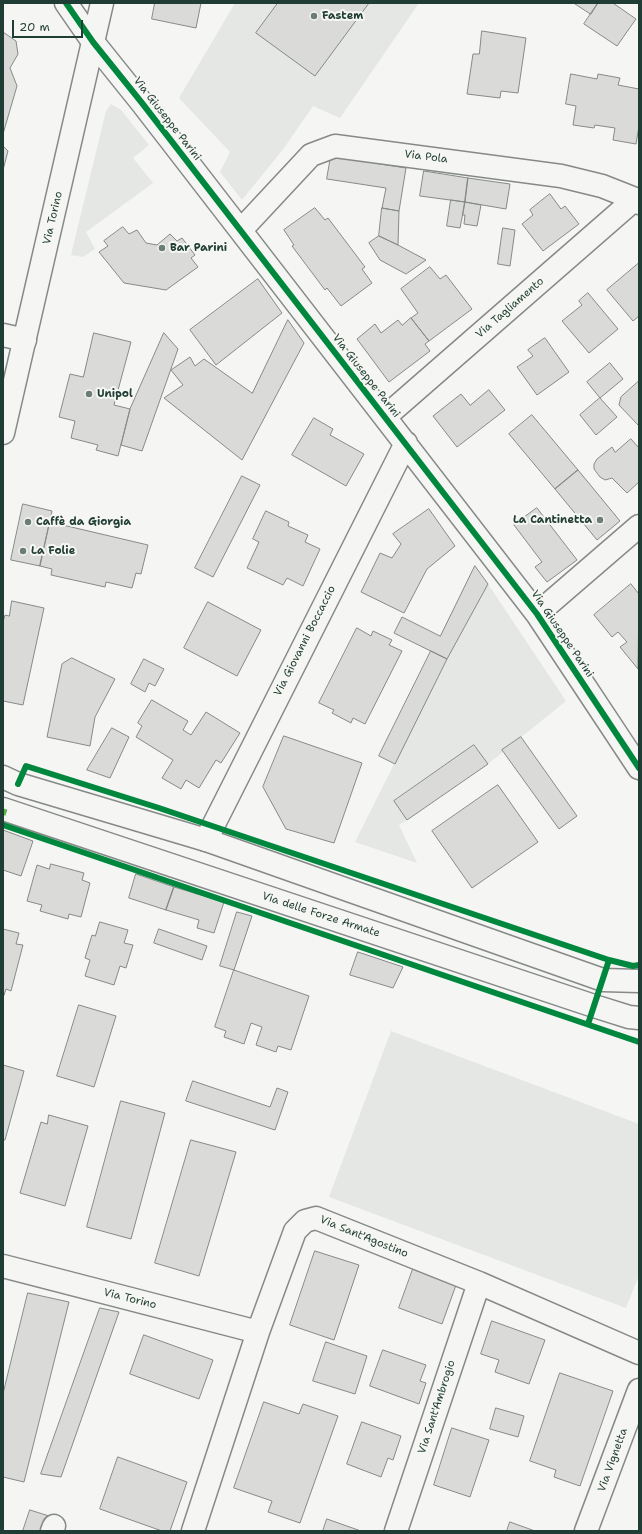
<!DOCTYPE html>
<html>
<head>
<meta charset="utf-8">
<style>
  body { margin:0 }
  #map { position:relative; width:642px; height:1534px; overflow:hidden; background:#f5f5f3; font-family:"Shantell Sans",sans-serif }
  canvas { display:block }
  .frame { position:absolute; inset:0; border:4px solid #1f3d34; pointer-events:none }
  .scale { position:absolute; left:12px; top:20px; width:71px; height:18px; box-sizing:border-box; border:2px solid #1f3d34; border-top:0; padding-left:5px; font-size:12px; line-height:14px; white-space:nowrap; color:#1f3d34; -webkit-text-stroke:3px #f6f6f2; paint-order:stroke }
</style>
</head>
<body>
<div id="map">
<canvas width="642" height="1534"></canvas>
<div class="frame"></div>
<div class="scale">20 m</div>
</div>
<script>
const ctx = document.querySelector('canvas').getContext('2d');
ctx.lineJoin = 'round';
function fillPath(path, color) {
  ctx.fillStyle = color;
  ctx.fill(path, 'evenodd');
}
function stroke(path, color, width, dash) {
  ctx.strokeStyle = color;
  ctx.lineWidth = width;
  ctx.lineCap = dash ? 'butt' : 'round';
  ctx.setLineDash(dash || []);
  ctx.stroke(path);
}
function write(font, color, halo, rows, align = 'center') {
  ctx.font = font + ' "Shantell Sans",sans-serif';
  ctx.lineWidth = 4;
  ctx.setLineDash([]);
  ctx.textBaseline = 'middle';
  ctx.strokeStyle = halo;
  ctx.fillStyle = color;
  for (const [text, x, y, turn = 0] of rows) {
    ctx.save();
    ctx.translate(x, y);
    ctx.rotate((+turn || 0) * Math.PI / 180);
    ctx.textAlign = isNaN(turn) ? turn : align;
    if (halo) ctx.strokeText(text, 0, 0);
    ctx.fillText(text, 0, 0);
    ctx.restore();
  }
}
fillPath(new Path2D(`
  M235,3H419L340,118L313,106L284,148L242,200L220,172L230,152L179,98Z`), '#e5e7e4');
fillPath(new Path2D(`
  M111,104L121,110L149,145L133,158L153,183L86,232L95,249L83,257L71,255L106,111Z
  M488,584L566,701L488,764L474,745L394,800L407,820L399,825L417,863L355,842L447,659Z
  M391,1031L639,1124V1275L626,1308L329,1197Z`), '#e4e7e3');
const building = new Path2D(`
  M155,3H201L196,28L152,19Z
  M278,3H369L315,76L256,33Z
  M574,3H598L591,14Z
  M598,3H613L636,19L617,46L584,24Z
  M482,31L526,38L518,93L501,91L500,98L467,94L473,54H479Z
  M3,32L16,41L18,54L10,68L17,86L3,134Z
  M571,74L597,79L598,74L620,78L618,85L639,89V126L636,144L613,140L615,128L595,125L594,128L573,125L576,106L566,104Z
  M3,146L8,151L3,170Z
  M331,156L406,168L399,211L382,208L386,188L327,179Z
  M424,171L468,178L465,202L420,196Z
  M468,178L510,184L506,209L465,202Z
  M550,194L561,209L565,206L579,224L543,251L522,224L533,215L530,210Z
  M451,200L465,202L460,228L447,226Z
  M465,202L481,205L477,226L464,224L465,215H463Z
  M315,208L325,220L328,218L365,267L362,269L372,283L341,306L327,288L325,290L292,246L294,245L284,230Z
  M382,208L399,211L398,245L379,236Z
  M123,227L129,234L137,230L146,243L157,245L170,234L177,241L182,238L195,255L191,258L198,267L166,290L124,283L99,252L108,246L104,241Z
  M503,228L515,230L510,266L498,264Z
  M379,236L398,245L426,260L406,274L380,260L369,243Z
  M639,263V316L633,321L607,290Z
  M430,267L440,279L446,275L472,309L429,341L411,318L418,313L401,289Z
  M258,279L282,313L216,365L190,330Z
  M588,293L618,329L589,353L562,321L582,305L579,301Z
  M411,318L429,341L425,344L430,351L389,382L357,339L375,324L381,333L398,320L402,325Z
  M288,320L304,343L242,460L164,398L183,385L171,370L190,357L195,366L204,359L252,393Z
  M94,333L131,342L114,405L130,409L118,456L96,450L98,445L71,438L75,421L59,417L70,374L83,377Z
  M164,333L178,349L142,451L121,445L130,409Z
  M545,338L569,372L537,395L517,367L533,356L528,350Z
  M610,363L623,379L600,398L587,382Z
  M639,381V426L619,405L621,397Z
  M489,390L505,410L457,447L433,416L461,394L470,405Z
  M600,398L617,417L596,435L580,415Z
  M532,415L578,470L555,489L509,434Z
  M314,418L333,429L330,435L364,454L346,486L292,455Z
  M631,439L639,448V482L627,493L612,478L605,480L600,477L594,469V464L597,459L612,447L615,452Z
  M578,470L620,521L597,540L555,489Z
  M242,476L260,485L213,577L195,568Z
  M23,504L52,511L40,566L11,560Z
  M537,508L577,560L547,582L535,567L542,562L514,525Z
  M429,509L455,546L427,569L404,613L361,592L380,553L392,558L401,544L393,534Z
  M266,511L289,522L288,526L308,535L305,542L320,549L303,586L287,578L283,585L247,568L259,542L253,539Z
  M50,522L148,545L141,574L136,573L132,588L106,582L105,587L51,575L52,569L40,566Z
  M475,566L488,584L447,659L394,633L402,617L440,636Z
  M631,584L639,594L638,669L620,647L627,642L618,632L612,637L594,615Z
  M12,601L44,608L23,705L3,701V622L5,615L9,616Z
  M208,602L261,630L237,676L184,648Z
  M357,628L371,636L373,631L392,640L389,645L402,651L365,724L353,718L351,723L332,713L334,710L319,703Z
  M431,651L447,659L395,764L379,756Z
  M72,658L115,679L95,717L90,746L47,737L62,664Z
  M144,659L164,669L155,686L149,683L145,692L131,684Z
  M152,700L188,721L183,730L191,735L206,712L240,733L221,763L216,760L199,788L186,780L181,789L162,778L173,760L136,737L142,726L138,723Z
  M112,728L129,737L110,778L87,770Z
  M284,736L362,763L334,843L286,829L263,787Z
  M521,737L577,816L559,829L502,750Z
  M474,745L488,764L407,820L394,801Z
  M498,785L538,842L472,888L432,831Z
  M3,830L33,841L21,876L3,870Z
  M51,864L84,873L82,880L90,883L81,917L69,914L68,919L40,911L42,905L27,901L37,865L49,869Z
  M136,874L174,887L166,910L129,898Z
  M174,887L224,902L214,933L197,928L199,920L166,910Z
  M237,912L252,916L234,970L220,966Z
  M100,922L128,930L124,943L133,945L126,968L120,966L114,985L85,976L90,960L85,958L92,935L95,936Z
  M3,929L19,933L16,944L23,945L11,991L6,989L3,998Z
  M159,929L207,946L202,960L154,943Z
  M358,952L403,967L393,988L350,975Z
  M234,970L309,996L291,1050L278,1046L276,1052L256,1045L262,1027L251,1023L244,1044L224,1037L226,1031L215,1027Z
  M79,1005L116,1016L94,1087L57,1076Z
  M3,1065L24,1071L5,1140H3Z
  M193,1081L270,1107L277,1088L288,1092L275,1130L186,1101Z
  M121,1101L165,1113L131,1239L87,1227Z
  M49,1115L88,1126L65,1206L20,1193L41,1122L47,1124Z
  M191,1140L236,1152L199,1276L155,1263Z
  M315,1251L359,1265L334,1340L290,1325Z
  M413,1269L456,1285L442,1324L399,1308Z
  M28,1293L69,1302L24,1482L3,1477V1394Z
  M100,1308L119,1312L61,1477L41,1474Z
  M492,1321L545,1340L529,1384L495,1372L499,1360L481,1354Z
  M144,1335L213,1360L199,1399L130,1374Z
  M326,1342L367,1356L355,1394L313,1381Z
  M383,1350L426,1365L420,1381L426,1383L419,1404L370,1386Z
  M560,1373L613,1391L580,1486L554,1477L556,1470L530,1461Z
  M264,1402L299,1414L303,1404L338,1416L300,1523L268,1512L272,1501L234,1488Z
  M496,1408L524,1416L518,1437L490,1429Z
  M362,1422L401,1436L393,1460L388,1458L381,1477L347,1464Z
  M452,1428L489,1440L470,1497L434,1485Z
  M118,1457L187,1482L170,1531H162L100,1509Z
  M30,1510L49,1516L44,1531H23Z
  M327,1519L361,1531H323Z
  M510,1522L535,1531H507Z`);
fillPath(building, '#dadbd9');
stroke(building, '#858a88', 1);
const minor = new Path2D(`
  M66,3L93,42L142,103L537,614L639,768
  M241,230L311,155L335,146L561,176L602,186L635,199L639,203
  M3,335L25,340
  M385,417L635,199
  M537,614L639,526
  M206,840L406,443
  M3,1266L258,1332
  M52,1531L54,1526
  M193,1531L258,1332L295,1231L305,1221L316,1218L479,1283L639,1353
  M396,1531L479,1283
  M586,1531L639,1390`);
const tertiary = new Path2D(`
  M3,777L18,784L206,840L603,980L639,981
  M3,809L594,1006L629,1017L639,1018`);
const secondary = new Path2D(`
  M3,433L102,3`);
stroke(minor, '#858a88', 25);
stroke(tertiary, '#858a88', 25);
stroke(secondary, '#858a88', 25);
stroke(minor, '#f5f5f3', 22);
stroke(tertiary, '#f5f5f3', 22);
stroke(secondary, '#f5f5f3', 22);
stroke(new Path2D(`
  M3,815L5,809`), '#58b947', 5, [10, 5]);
stroke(new Path2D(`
  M66,3L93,42L142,103L537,614L639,768
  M18,784L26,766L159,808L609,960L633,966L639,965
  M3,825L639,1042
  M588,1024L609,960`), '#00873e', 6);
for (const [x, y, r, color] of [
  [314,16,4,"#6a7d77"],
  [162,248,4,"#6a7d77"],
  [89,394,4,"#6a7d77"],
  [600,520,4,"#6a7d77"],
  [28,522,4,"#6a7d77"],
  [23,551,4,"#6a7d77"]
]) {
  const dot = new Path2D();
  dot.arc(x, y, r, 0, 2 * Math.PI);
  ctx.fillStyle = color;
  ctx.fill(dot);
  stroke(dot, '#f6f6f2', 1.5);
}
write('bold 11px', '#1f3d34', '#f6f6f2', [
  ["Fastem",322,16],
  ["Bar Parini",170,248],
  ["Unipol",97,394],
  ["La Cantinetta",592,520,"right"],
  ["Caffè da Giorgia",36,522],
  ["La Folie",31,551]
], 'left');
write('11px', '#1f3d34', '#f6f6f2', [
  ["Via Giuseppe Parini",167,119,52],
  ["Via Pola",426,157,7],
  ["Via Torino",53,218,-77],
  ["Via Tagliamento",510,308,-41],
  ["Via Giuseppe Parini",366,376,52],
  ["Via Giuseppe Parini",562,634,56],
  ["Via Giovanni Boccaccio",305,641,-63],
  ["Via delle Forze Armate",321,915,18],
  ["Via Sant'Agostino",364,1237,22],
  ["Via Torino",130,1299,14],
  ["Via Sant'Ambrogio",437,1407,-72],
  ["Via Vignetta",613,1460,-70]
]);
</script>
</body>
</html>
